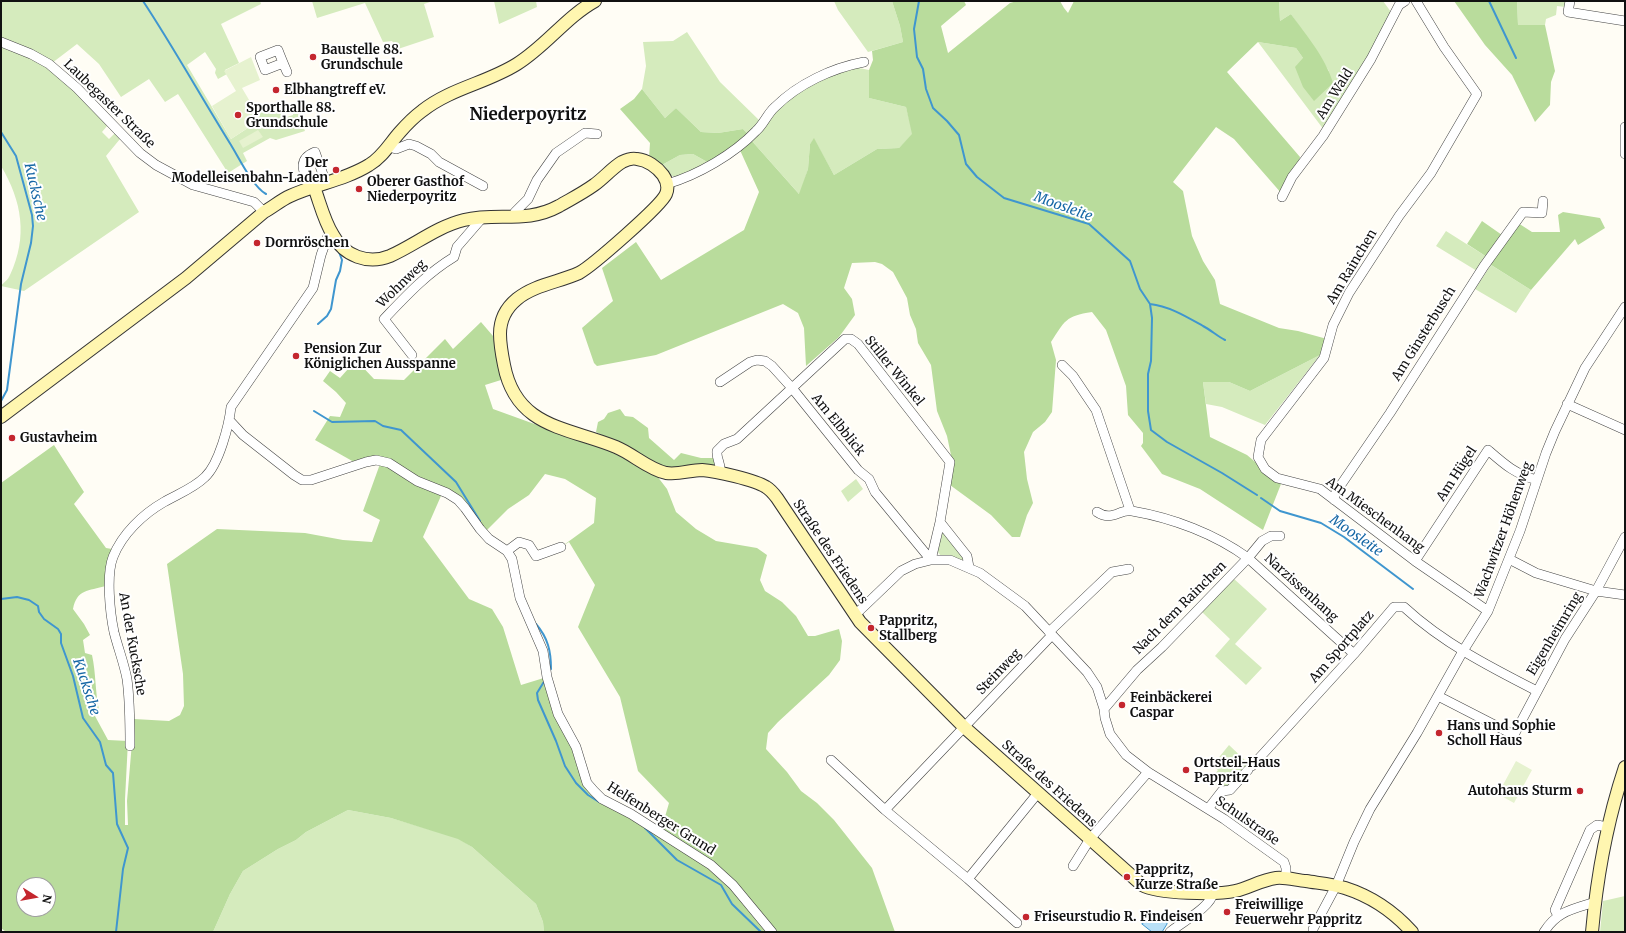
<!DOCTYPE html>
<html>
<head>
<meta charset="utf-8">
<style>
  body { margin:0 }
  #map { position:relative; width:1626px; height:933px; overflow:hidden; background:#fffdf5; font-family:Merriweather,serif }
  canvas { display:block }
  .frame { position:absolute; inset:0; border:2px solid #111; pointer-events:none }
  .north { position:absolute; left:16px; top:877px; width:40px; height:40px; box-sizing:border-box; background:#fff; border:1px solid #a0a0a0; border-radius:50%; rotate:101deg; font-size:11px; font-weight:700; line-height:16px; text-align:center; color:#111 }
  .north::after { content:''; display:block; margin:auto; width:14px; height:18px; background:#c4262e; clip-path:polygon(50% 0,100% 100%,50% 72%,0 100%) }
</style>
</head>
<body>
<div id="map">
<canvas width="1626" height="933"></canvas>
<div class="frame"></div>
<div class="north">N</div>
</div>
<script>
const ctx = document.querySelector('canvas').getContext('2d');
ctx.lineJoin = 'round';
function fillPath(path, color) {
  ctx.fillStyle = color;
  ctx.fill(path, 'evenodd');
}
function stroke(path, color, width, dash) {
  ctx.strokeStyle = color;
  ctx.lineWidth = width;
  ctx.lineCap = dash ? 'butt' : 'round';
  ctx.setLineDash(dash || []);
  ctx.stroke(path);
}
function write(font, color, halo, rows, align = 'center') {
  ctx.font = font + ' Merriweather,serif';
  ctx.lineWidth = 4;
  ctx.setLineDash([]);
  ctx.textBaseline = 'middle';
  ctx.strokeStyle = halo;
  ctx.fillStyle = color;
  for (const [text, x, y, turn = 0] of rows) {
    ctx.save();
    ctx.translate(x, y);
    ctx.rotate((+turn || 0) * Math.PI / 180);
    ctx.textAlign = isNaN(turn) ? turn : align;
    if (halo) ctx.strokeText(text, 0, 0);
    ctx.fillText(text, 0, 0);
    ctx.restore();
  }
}
fillPath(new Path2D(`
  M1,1H260L261,4L221,24L239,63L225,70L227,74L218,79L215,73L216,69L205,52L187,65L231,139L257,122L255,119L259,116L260,112L280,104L284,116L287,117L293,115L294,109L298,113L305,131L276,140L270,138L243,153L247,161L228,173L178,94L165,102L149,79L121,97L99,64L77,44L52,63L1,39Z
  M312,1H433L424,4L434,37L398,49L392,41L383,42L365,3L317,18Z
  M494,1H536L537,7L499,24Z
  M834,1H892L900,26L903,42L868,52L838,10Z
  M1279,1H1383L1391,12L1378,39L1324,130L1258,42L1296,48L1303,58L1329,71L1291,14L1280,21Z
  M1517,1H1566L1565,7L1557,6L1556,15L1546,19L1545,25H1518Z
  M687,32L720,82L760,121L749,135L743,129L718,133L701,132L676,108L665,118L642,89L646,66L643,42L673,41Z
  M1,44L48,65L99,116L107,126L102,132L109,139L115,133L120,139L106,156L139,212L24,291L1,286C3,283 8,280 10,275C28,237 22,201 1,166Z
  M854,67L869,70V98L906,107L913,134L899,148L877,149L834,175L814,139L810,144L808,169L800,195L751,140L773,111L815,82Z
  M693,154L709,163C698,169 682,181 669,175C666,174 663,169 660,166L680,155Z
  M1446,231L1487,257L1477,271L1436,246Z
  M1491,265L1531,290L1516,313L1475,289Z
  M1320,355L1265,425L1222,407L1206,404L1203,382H1229L1250,391Z
  M856,479L863,489L848,502L841,491Z
  M941,530L961,550L965,561L941,556L937,551L942,535L940,533Z
  M1233,578L1267,609L1235,644L1262,668L1246,685L1215,656L1230,639L1202,612Z
  M1229,745L1250,765L1231,785L1220,788L1210,781L1218,770L1212,766Z
  M348,810L391,818L458,838L472,847L536,904L543,922L544,932H213L230,894L243,871L278,849L296,840L306,832Z
  M1625,896V932H1600L1603,901Z`), '#d5ebbd');
fillPath(new Path2D(`
  M892,1H964L966,5L941,26L948,53L1010,3L1017,1H1060L1064,8L1068,13L1074,1H1279L1280,21L1291,14C1306,35 1326,58 1333,83L1314,101L1303,87L1295,67L1303,58L1296,48L1258,42L1227,72L1300,157L1299,161L1282,194L1234,139L1216,127L1173,182L1183,191L1192,236L1203,261L1215,280L1220,304L1279,328L1298,331L1327,339L1320,355L1250,391L1229,382H1203L1210,437L1247,455L1281,484L1263,530L1200,489L1162,474L1141,446L1143,443V433L1128,415L1126,386L1106,330L1092,312C1065,316 1065,321 1051,342L1056,360L1052,412L1045,422L1033,432L1024,452L1027,479L1033,503L1027,515L1020,537H1012L991,515L950,485L952,460L947,436L937,411L931,365L918,343L916,329L910,315L907,298L893,272L882,264L875,262L852,263L844,288L852,299L855,315L839,337L806,366L804,328L798,313L783,304L656,355L597,366L594,363L582,328L613,301L602,268L636,242L661,280L744,230L759,192L739,148L751,140L799,194L808,169L810,144L814,138L834,175L877,149L899,148L912,134L906,107L869,98V70L873,60L872,51L903,42L900,26Z
  M1454,1H1517L1518,25H1545L1555,71L1551,82L1550,105L1535,122L1512,75L1485,45Z
  M642,89L665,118L676,108L701,132L718,133L743,129L749,135L709,163L693,154L680,155L660,166L649,158L650,143L620,109L634,99Z
  M1563,212L1600,218L1605,228L1578,245L1575,239L1531,290L1488,263L1518,223L1532,232H1560L1558,215Z
  M1482,221L1502,235L1487,257L1467,244Z
  M481,322L493,336L501,380L485,385L493,409L620,455L657,476L667,489L676,512L696,529L716,541L757,548L767,555L760,580L765,591L782,602L796,616L808,636H815L839,629L842,641L840,660L829,675L778,722L768,733L766,749L787,772L801,791L817,803L834,820L872,868L895,932H544L543,922L536,904L472,847L458,839L391,818L348,810L306,832L296,840L278,849L243,871L230,894L213,932H6L1,928V483L54,445L84,492L74,504L106,548L112,549L106,586C88,591 77,589 73,609L84,624L90,635L83,640L85,653L92,655C96,673 95,691 99,710L95,716L108,740L128,741L125,799V825H128L127,801L134,719L169,721L180,715L184,706L183,674L167,564L217,529L305,533L343,540L372,542L380,520L363,511L380,464L354,462L315,440L330,416L340,417L346,403L336,392L323,381L330,371L340,378L356,360L374,379L404,380L445,339L453,349ZM545,474L565,479L596,498L594,523L561,547L569,542L595,585L578,627L620,697L638,771L669,803L660,834L594,791L547,677L521,685L503,627L492,609L469,599L423,537L444,489L485,532L508,509L529,495ZM24,885H48V909H24Z
  M620,409L625,416L633,417L648,428L649,438L674,460L681,453L701,458H715L717,468L668,469L649,461L631,450L596,432L598,422L604,419L608,413Z`), '#b9dc9c');
fillPath(new Path2D(`
  M251,57L260,80L242,88L255,110L260,112L259,116L255,119L257,122L231,139L212,106L236,91L224,71Z
  M258,130L263,137L243,148L239,141Z
  M1516,761L1532,770L1514,803L1498,794Z`), '#e6f2cf');
const water = new Path2D(`
  M1155,917L1162,918L1167,922V924L1162,932H1152L1142,924Z`);
fillPath(water, '#b9e0f7');
stroke(water, '#3f96cf', 1);
stroke(new Path2D(`
  M143,1C174,48 201,97 231,145C239,158 253,187 266,194
  M919,1L914,29L917,57L923,69L926,89L933,108L947,121L959,135L966,164L977,177L1004,198L1089,224L1130,261L1140,289L1150,304L1152,318L1151,361L1148,374V411L1151,430L1167,442L1222,473L1257,495
  M1489,1L1516,58
  M1,132L16,156L32,215L33,226L31,243L21,284L7,390L1,401
  M1150,304C1169,306 1187,317 1203,326C1211,330 1217,336 1225,340
  M318,324L327,316L331,309L336,280L340,271L342,260L339,252
  M314,411L332,422L375,421L383,426L401,430L456,482L480,521
  M1261,498L1280,511L1321,523L1344,537L1413,589
  M1,599L17,597L29,600L38,606L39,612L44,619L58,629L61,634V643L73,676L83,718L100,742L106,765L113,773L117,824L128,848L123,869L116,932
  M536,624C548,638 551,651 551,669L549,671
  M545,680L537,693L538,700L556,741L565,766L576,783L588,795L599,802
  M645,828L677,860L721,885L732,904L761,932`), '#3f96cf', 2);
const street = new Path2D(`
  M1416,1L1444,47L1477,94L1431,173L1399,216L1349,293L1333,325L1324,358L1261,440L1258,457L1265,469L1277,478L1320,489L1415,561L1488,611
  M1570,1L1568,12L1625,21
  M1,42L31,54L49,64L77,88L140,153L156,165L193,185L254,202L264,212
  M283,63L265,70L260,57L278,50C281,58 284,65 287,72
  M1625,127V154
  M389,147L396,149L409,144L416,146L431,154L439,162L483,186
  M667,184C698,175 734,154 756,131C764,124 767,114 775,107C798,84 832,68 864,62
  M310,189C305,174 295,160 315,152L326,183
  M1282,197L1292,177L1323,136L1371,59L1399,5L1405,1
  M514,217L515,212L528,199L537,180L556,153L585,133L597,134
  M412,355L384,319C406,296 426,274 454,257L457,247L483,217
  M1062,365L1073,376L1096,410L1130,510
  M720,382L750,362L757,360L765,361L772,366L792,388L858,470L869,479L875,492L931,560
  M1567,404L1625,430
  M230,421L243,435L294,475L302,480H311L366,462L376,460L389,463L417,481L447,493L458,500L465,508L480,529L489,539L507,551L512,559L520,598L543,651L547,677L558,714L576,747L587,783L594,791L602,799L631,814L711,865L733,885L772,932
  M720,473C722,465 716,459 717,451L724,444L737,439L845,339H851L858,344L950,462L940,522L967,556L969,567
  M1334,500L1336,492L1390,413L1484,266L1523,212L1542,213L1543,201
  M1097,512C1112,522 1119,509 1132,511C1173,518 1215,534 1248,558L1354,654
  M507,551L519,542L529,545L536,556L561,547
  M1509,559L1536,573L1596,591L1625,595
  M931,560L940,522
  M1415,561L1488,450C1504,464 1515,474 1537,480
  M855,615L901,571L915,564L931,560H950L980,573L1025,606L1087,672L1097,687L1104,709L1105,718L1110,734L1126,755L1148,772L1224,819L1284,862L1286,868V879
  M1049,632L1112,572L1129,569
  M1438,696L1514,735L1565,639L1596,591L1625,537
  M1104,709L1137,670L1162,647L1248,558L1262,541L1271,536H1280
  M130,746C130,724 130,701 127,679C124,663 118,648 114,632C110,613 106,575 113,557C122,534 143,514 164,502C178,494 194,488 205,477C219,464 229,425 231,407L313,288L321,255L327,238L332,234
  M831,760L885,810L968,879L1038,793
  M1252,766L1354,654L1394,607H1404C1443,643 1490,667 1537,691
  M1208,809L1222,791L1230,790L1248,770
  M885,810L1052,635
  M1073,866L1090,839L1148,772
  M968,879L1017,923
  M1558,916L1555,910L1590,830L1597,825L1607,827
  M1170,932C1182,922 1211,907 1213,893
  M1313,932V929L1336,886L1354,842L1370,809L1417,733L1463,651L1488,611L1520,531L1546,453L1555,431L1585,368L1625,307
  M1544,932C1557,911 1573,909 1595,902`);
const secondary = new Path2D(`
  M314,187C320,203 324,221 333,235C344,256 368,265 390,256C415,245 436,227 464,220C498,212 526,224 559,206C571,199 583,193 594,185C604,178 612,168 622,162C626,160 633,158 637,159C647,160 657,167 663,175C667,181 669,187 666,194C661,206 592,266 579,273C559,282 534,285 517,299C506,308 500,319 500,334C500,344 502,355 504,365C516,428 567,427 616,447C633,454 648,469 666,473C679,475 690,470 702,470C716,471 755,480 766,487C771,490 774,494 777,498L860,622L964,727L1142,885C1158,894 1217,895 1235,891C1249,888 1261,880 1276,878C1285,877 1296,880 1306,881C1318,883 1332,884 1345,888C1370,896 1394,912 1412,932
  M1,417L186,278L264,212C273,207 281,200 290,196C316,184 345,180 369,165C383,157 390,143 400,132C407,124 414,117 422,111C451,88 487,83 517,64C546,46 566,17 595,1
  M1592,932C1597,876 1607,821 1625,767`);
stroke(street, '#444', 10);
stroke(secondary, '#333', 14);
stroke(street, '#fff', 9);
stroke(secondary, '#fff6b0', 12);
for (const [x, y, r, color] of [
  [313,57,4,"#c4262e"],
  [276,90,4,"#c4262e"],
  [238,115,4,"#c4262e"],
  [336,170,4,"#c4262e"],
  [359,189,4,"#c4262e"],
  [257,243,4,"#c4262e"],
  [296,356,4,"#c4262e"],
  [12,438,4,"#c4262e"],
  [871,628,4,"#c4262e"],
  [1122,705,4,"#c4262e"],
  [1439,733,4,"#c4262e"],
  [1186,770,4,"#c4262e"],
  [1580,791,4,"#c4262e"],
  [1127,877,4,"#c4262e"],
  [1227,912,4,"#c4262e"],
  [1026,917,4,"#c4262e"]
]) {
  const dot = new Path2D();
  dot.arc(x, y, r, 0, 2 * Math.PI);
  ctx.fillStyle = color;
  ctx.fill(dot);
  stroke(dot, '#fff', 1.5);
}
write('bold 13px', '#111', '#fff', [
  ["Baustelle 88.",321,50],
  ["Grundschule",321,65],
  ["Elbhangtreff eV.",284,90],
  ["Sporthalle 88.",246,108],
  ["Grundschule",246,123],
  ["Der",328,163,"right"],
  ["Modelleisenbahn-Laden",328,178,"right"],
  ["Oberer Gasthof",367,182],
  ["Niederpoyritz",367,197],
  ["Dornröschen",265,243],
  ["Pension Zur",304,349],
  ["Königlichen Ausspanne",304,364],
  ["Gustavheim",20,438],
  ["Pappritz,",879,621],
  ["Stallberg",879,636],
  ["Feinbäckerei",1130,698],
  ["Caspar",1130,713],
  ["Hans und Sophie",1447,726],
  ["Scholl Haus",1447,741],
  ["Ortsteil-Haus",1194,763],
  ["Pappritz",1194,778],
  ["Autohaus Sturm",1572,791,"right"],
  ["Pappritz,",1135,870],
  ["Kurze Straße",1135,885],
  ["Freiwillige",1235,905],
  ["Feuerwehr Pappritz",1235,920],
  ["Friseurstudio R. Findeisen",1034,917]
], 'left');
write('13px', '#111', '#fff', [
  ["Am Wald",1335,94,-58],
  ["Laubegaster Straße",109,104,44],
  ["Am Rainchen",1352,267,-59],
  ["Wohnweg",402,284,-44],
  ["Am Ginsterbusch",1424,334,-58],
  ["Stiller Winkel",894,371,51],
  ["Am Elbblick",838,425,51],
  ["Am Hügel",1457,474,-57],
  ["Am Mieschenhang",1375,515,36],
  ["Wachwitzer Höhenweg",1504,530,-70],
  ["Straße des Friedens",830,552,56],
  ["Narzissenhang",1301,588,42],
  ["Nach dem Rainchen",1180,608,-45],
  ["Eigenheimring",1555,634,-59],
  ["An der Kucksche",132,644,80],
  ["Am Sportplatz",1342,647,-49],
  ["Steinweg",999,672,-46],
  ["Straße des Friedens",1049,784,42],
  ["Helfenberger Grund",661,819,32],
  ["Schulstraße",1247,821,35]
]);
write('italic 14px', '#1768a6', '#fff', [
  ["Kucksche",35,192,77],
  ["Moosleite",1063,207,20],
  ["Moosleite",1356,536,35],
  ["Kucksche",86,687,72]
]);
write('bold 17px', '#111', '#fff', [
  ["Niederpoyritz",528,115]
]);
</script>
</body>
</html>
